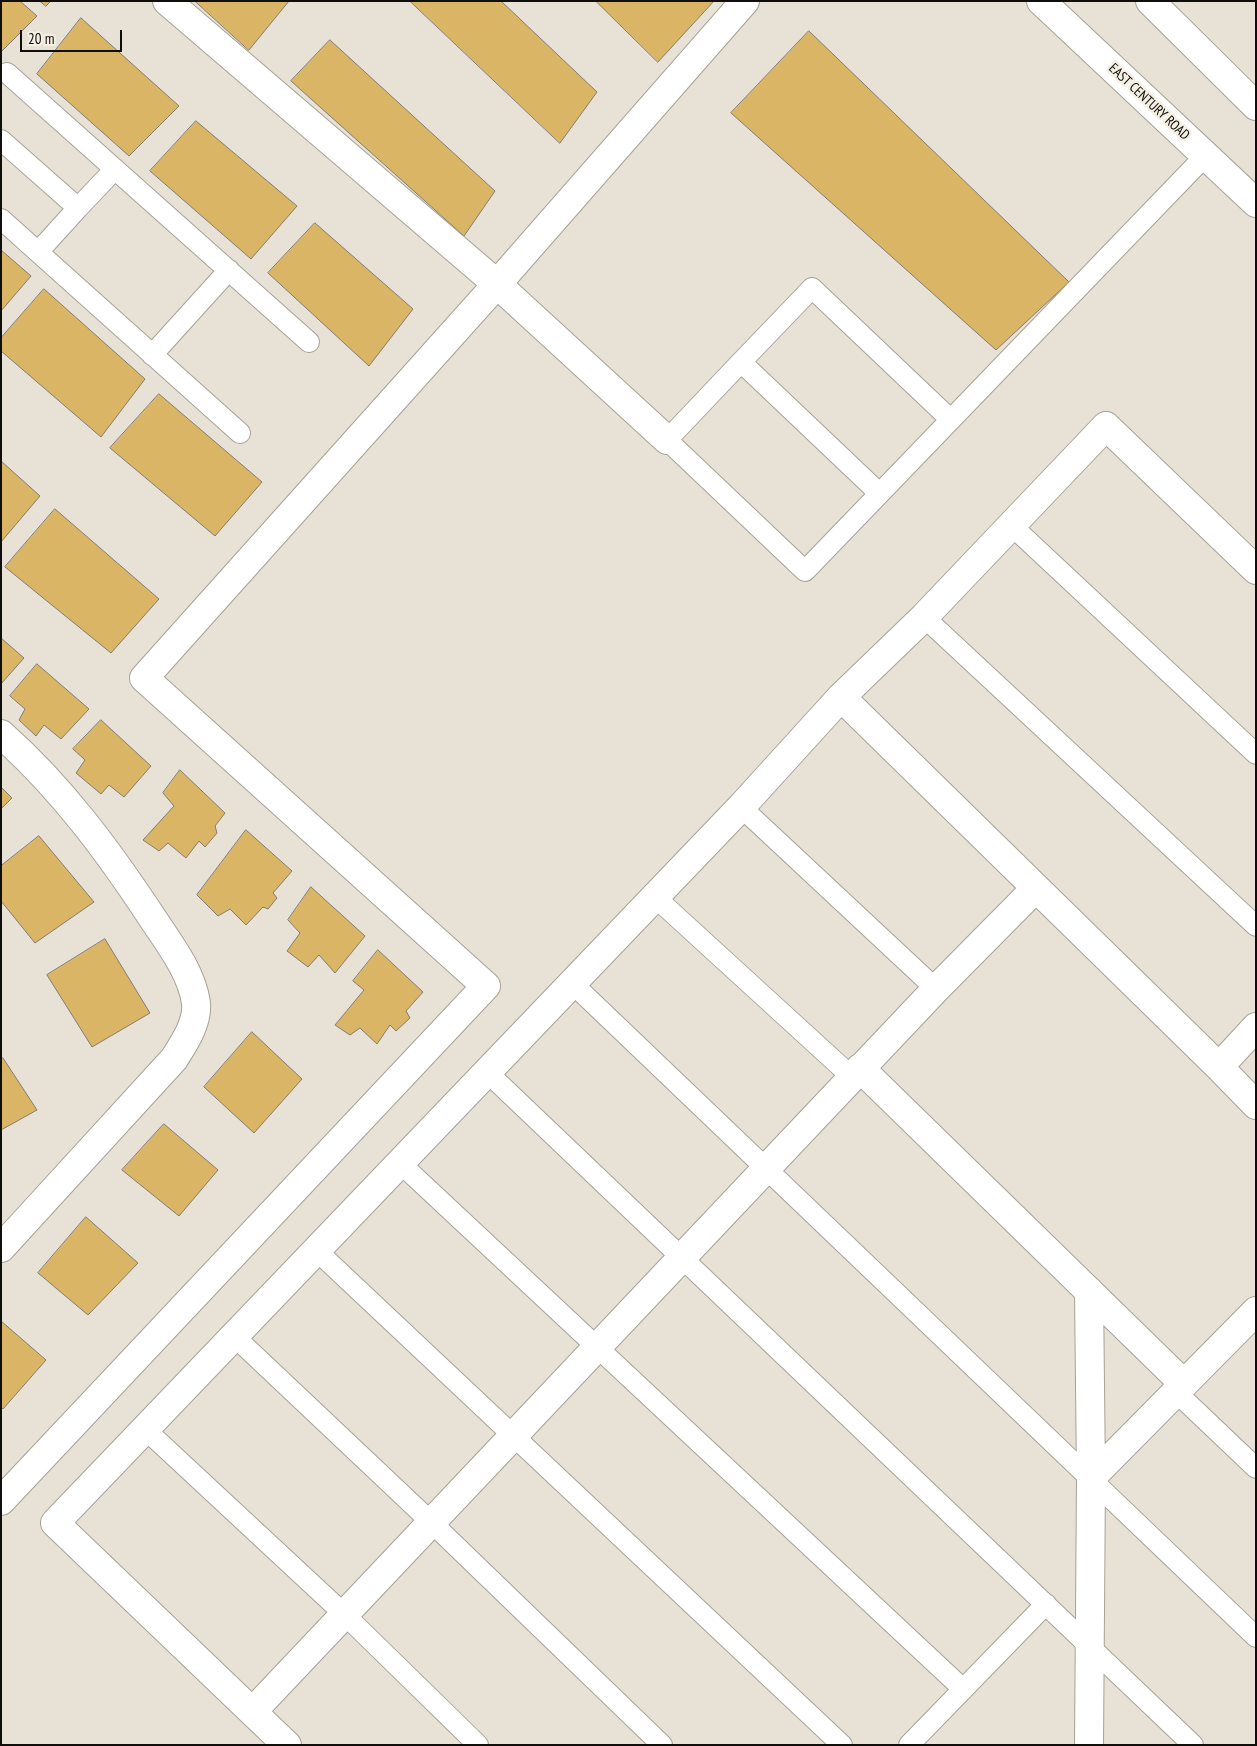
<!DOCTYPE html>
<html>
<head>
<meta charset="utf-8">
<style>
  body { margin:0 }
  #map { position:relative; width:1257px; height:1746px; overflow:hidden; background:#e8e2d6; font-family:"PT Sans Narrow",sans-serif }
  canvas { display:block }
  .frame { position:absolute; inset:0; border:2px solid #100e0a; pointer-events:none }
  .scale { position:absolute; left:20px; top:30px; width:102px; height:22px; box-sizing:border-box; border:2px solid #100e0a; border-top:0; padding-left:6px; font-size:15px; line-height:18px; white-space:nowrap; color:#100e0a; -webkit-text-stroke:4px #f5f0e4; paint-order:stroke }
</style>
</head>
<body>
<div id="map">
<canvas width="1257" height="1746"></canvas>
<div class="frame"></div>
<div class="scale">20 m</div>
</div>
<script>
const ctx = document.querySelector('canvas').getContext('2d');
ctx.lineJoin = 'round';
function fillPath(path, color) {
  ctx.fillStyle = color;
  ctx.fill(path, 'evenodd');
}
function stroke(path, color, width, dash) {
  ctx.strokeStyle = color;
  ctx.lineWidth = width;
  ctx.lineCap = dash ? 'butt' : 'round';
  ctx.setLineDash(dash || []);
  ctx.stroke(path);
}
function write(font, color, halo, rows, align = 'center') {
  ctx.font = font + ' "PT Sans Narrow",sans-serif';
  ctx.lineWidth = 5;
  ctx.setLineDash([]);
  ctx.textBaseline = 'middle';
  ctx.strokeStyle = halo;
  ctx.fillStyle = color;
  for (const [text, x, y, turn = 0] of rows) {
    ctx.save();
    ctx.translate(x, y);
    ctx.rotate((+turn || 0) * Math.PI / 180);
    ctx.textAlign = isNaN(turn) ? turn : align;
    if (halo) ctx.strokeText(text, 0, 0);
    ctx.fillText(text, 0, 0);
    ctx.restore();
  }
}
const building = new Path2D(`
  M1,1H20L37,16L1,52Z
  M40,1H51L46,6Z
  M195,1H289L249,50Z
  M410,1H501L597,92L560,143Z
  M596,1H714L658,62Z
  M81,18L179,106L129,156L37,74Z
  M809,31L1069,282L996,350L731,113Z
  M330,40L495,191L464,236L291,81Z
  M196,121L297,206L251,259L150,171Z
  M315,223L413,309L369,366L268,273Z
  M1,250L31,276L1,311Z
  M44,289L145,379L101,437L1,351V338Z
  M159,394L262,482L215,536L110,448Z
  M1,461L40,496L1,542Z
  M55,509L159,599L111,653L5,567Z
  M1,638L24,658L1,684Z
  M37,664L89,709L61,739L44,725L36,736L19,720L25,709L10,696Z
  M101,720L151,766L124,797L109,785L101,794L76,773L85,760L73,749Z
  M180,770L225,813L215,826L217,833L205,847L199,841L186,858L168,843L159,851L143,840L174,806L163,793Z
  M1,787L12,798L1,809Z
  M246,830L292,871L273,893L277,898L268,909L263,907L246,925L230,909L218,916L197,895Z
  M39,836L94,902L35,943L1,901V866Z
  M311,887L365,936L335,973L319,955L308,967L287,951L300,933L288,920Z
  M105,939L150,1013L92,1047L47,975Z
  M378,950L423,992L406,1011L410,1018L396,1031L390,1025L377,1044L360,1028L350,1035L335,1025L364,990L353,981Z
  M252,1032L302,1079L254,1133L204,1087Z
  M3,1058L37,1110L1,1130V1059Z
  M164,1124L218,1170L179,1216L122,1170Z
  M86,1217L138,1263L88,1315L38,1273Z
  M1,1321L46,1360L3,1409L1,1407Z`);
fillPath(building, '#dab566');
stroke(building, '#817c71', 1);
const service = new Path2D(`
  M7,73L309,342
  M1,140L78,208L115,169
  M1,219L240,433
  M38,252L78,208
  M152,355L229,270
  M741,362L812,288L950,419
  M879,493L741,362L667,440L805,571L1206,155
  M1011,525L1256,754
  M924,617L1256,926
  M741,807L936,989
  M655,897L852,1077
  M572,983L1256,1637
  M487,1072L1193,1745
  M400,1163L963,1689
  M316,1250L842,1745
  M234,1336L431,1522L662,1745
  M1176,1392L1256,1468
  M145,1429L344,1614L478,1745
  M909,1745L1046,1604`);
const minor = new Path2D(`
  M667,440L497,284L745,1
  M841,697L1219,1067L1256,1105
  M1,734C61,787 109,852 153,919C169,943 192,973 196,1003C198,1023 184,1043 174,1059L1,1248
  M1219,1067L1256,1027
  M860,1068L1184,1384
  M1089,1291L1091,1478L1089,1745
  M1091,1478L1256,1311
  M1,1501L486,986L144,678L497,284L167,1
  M253,1711L936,989L1036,888
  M287,1745L55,1523L741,807L841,697L924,617L1106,426L1256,570`);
const primary = new Path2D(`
  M1041,1L1256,203
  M1150,1L1256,106`);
stroke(service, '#a7a296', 22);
stroke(minor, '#a7a296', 30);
stroke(primary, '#a7a296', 30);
stroke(service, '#fff', 20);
stroke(minor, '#fff', 28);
stroke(primary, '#fff', 28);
write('14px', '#100e0a', '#f5f0e4', [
  ["EAST CENTURY ROAD",1149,102,43]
]);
</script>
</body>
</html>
